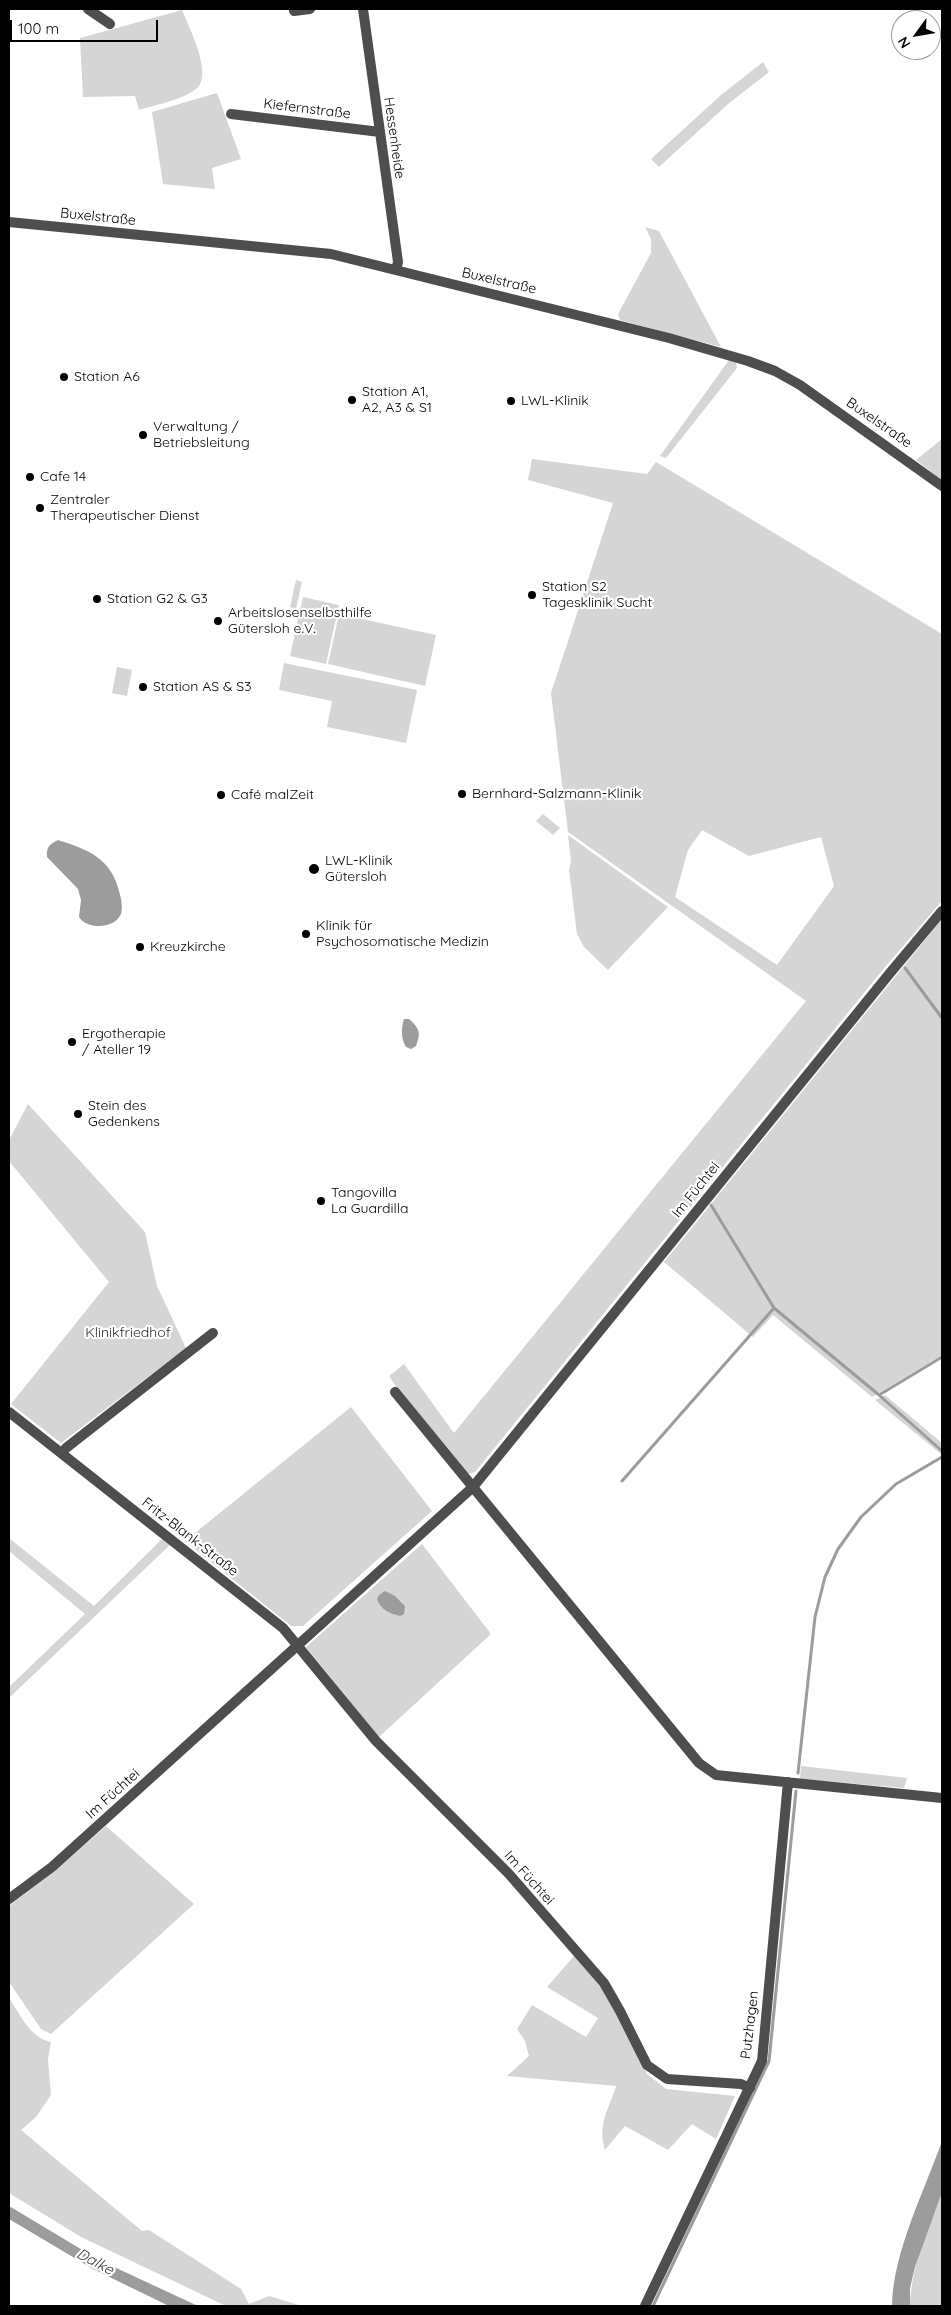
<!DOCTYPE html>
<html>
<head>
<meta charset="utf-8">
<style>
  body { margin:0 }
  #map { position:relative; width:951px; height:2315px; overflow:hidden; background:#fff; font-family:Quicksand,sans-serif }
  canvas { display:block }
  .frame { position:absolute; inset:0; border:10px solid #000; pointer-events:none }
  .north { position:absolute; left:891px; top:10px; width:50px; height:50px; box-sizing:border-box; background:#fff; border:1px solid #999; border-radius:50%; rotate:238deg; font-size:14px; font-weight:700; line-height:20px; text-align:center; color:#000 }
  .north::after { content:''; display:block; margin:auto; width:18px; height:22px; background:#000; clip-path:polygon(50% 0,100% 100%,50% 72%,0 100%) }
  .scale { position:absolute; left:10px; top:20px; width:148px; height:22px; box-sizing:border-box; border:2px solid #000; border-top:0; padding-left:6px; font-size:15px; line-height:18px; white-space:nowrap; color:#000; -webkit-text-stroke:4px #fff; paint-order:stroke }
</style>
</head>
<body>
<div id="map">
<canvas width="951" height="2315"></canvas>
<div class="frame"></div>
<div class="north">N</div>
<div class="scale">100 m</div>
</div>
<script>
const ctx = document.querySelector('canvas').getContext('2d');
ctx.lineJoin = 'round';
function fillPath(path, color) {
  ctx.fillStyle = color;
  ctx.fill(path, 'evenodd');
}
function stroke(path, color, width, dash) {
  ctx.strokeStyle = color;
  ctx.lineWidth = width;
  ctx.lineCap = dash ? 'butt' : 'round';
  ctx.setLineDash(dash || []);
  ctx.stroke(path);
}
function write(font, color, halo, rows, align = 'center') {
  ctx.font = font + ' Quicksand,sans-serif';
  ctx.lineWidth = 4.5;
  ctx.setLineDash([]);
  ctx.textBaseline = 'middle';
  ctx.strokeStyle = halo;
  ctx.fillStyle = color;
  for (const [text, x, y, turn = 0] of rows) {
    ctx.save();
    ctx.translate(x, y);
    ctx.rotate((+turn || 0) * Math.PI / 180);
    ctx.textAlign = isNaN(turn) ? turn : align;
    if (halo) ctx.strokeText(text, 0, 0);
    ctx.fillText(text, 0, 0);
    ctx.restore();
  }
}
fillPath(new Path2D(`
  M182,10C189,27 212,73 198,87C186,99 155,105 139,110L135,96L83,97L80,38Z
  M763,62L769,72L728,104L659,167L651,159L721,95Z
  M217,93L241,159L212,168L215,189L163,184L152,112Z
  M645,227L659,231L721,347L620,320L618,314L651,253V239Z
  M729,360L736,363L737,368L666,458L660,456Z
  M942,439V480L916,460Z
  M532,459L647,474L656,462L942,634V901L885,967L475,1472L468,1474L406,1402L389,1376L404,1364L454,1433L806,1001L568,832L551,693L613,503L528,480ZM702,830L749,856L821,837L834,886L777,965L675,897L688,850Z
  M296,580L302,582L296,609L290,607Z
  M303,597L339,605L326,664L290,656Z
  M339,614L436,635L425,686L328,664Z
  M284,663L417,690L406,743L327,727L332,701L279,690Z
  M117,667L132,670L127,696L112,693Z
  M543,814L560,828L553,835L536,821Z
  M568,835L668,907L608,970L584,947L577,934L569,870L571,862Z
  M942,919V1355L872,1397L773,1315L753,1337L664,1262Z
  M28,1104L145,1232L157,1286L186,1348L61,1443L11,1404L109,1282L9,1161V1140Z
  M885,1395L942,1443V1455L875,1400Z
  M351,1407L432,1511L303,1626H291L185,1541Z
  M9,1538L94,1606L162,1539L170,1545L9,1698V1687L85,1614L9,1551Z
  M422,1544L491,1634L379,1737L306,1647Z
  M801,1766L907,1778L904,1788L800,1779Z
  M106,1826L194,1904L51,2034L41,2029L9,1982V1906L54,1872Z
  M574,1956L601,1986L617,2013L647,2074L666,2089L735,2096L716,2139L692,2124L668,2150L625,2126L605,2150C597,2123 609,2110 616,2086L507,2076L529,2056L525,2041L517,2029L532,2005L586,2037L598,2018L547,1987Z
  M9,1998C20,2014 30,2038 51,2042L48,2059L51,2095L36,2117L21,2130L142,2231L149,2230L241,2289L249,2304L269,2296L302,2306H226L81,2237L9,2193Z
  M942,2192V2306H910C911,2266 928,2229 942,2192Z`), '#d5d5d5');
fillPath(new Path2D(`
  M58,840C87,849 111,858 119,891C121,897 123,907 121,914C115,929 87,930 79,917L81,900L78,889L47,857C46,847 50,844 58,840Z
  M404,1019H409C420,1029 421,1033 416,1046L411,1049L406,1047C401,1039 401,1028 404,1019Z
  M385,1591L395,1596L405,1606L404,1614L400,1616C389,1613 381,1610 377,1599L379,1595Z
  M942,2141V2192L915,2267L910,2288V2306H892C893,2252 924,2192 942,2141Z
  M9,2206L99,2260L198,2306H169L93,2269L9,2219Z`), '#9c9c9c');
stroke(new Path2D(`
  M905,968L942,1018
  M711,1205L774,1308L879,1395L942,1357
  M879,1395L942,1451
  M622,1481L774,1308
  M798,1773L815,1617L825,1577L838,1549L861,1517L896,1484L942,1457
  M653,2306L769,2061L796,1791`), '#9c9c9c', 3);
stroke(new Path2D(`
  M88,9L110,24
  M363,9L398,262L396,270
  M294,11L310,9
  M231,114L380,132
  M9,222L331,254L669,338L748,361L775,371L800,385L942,486
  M395,1392L699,1763L716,1775L942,1798
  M9,1412L283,1628L376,1741L509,1874L604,1983L620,2011L647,2065L667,2079L741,2084L750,2088
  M62,1453L66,1448L213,1333
  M9,1899L52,1867L473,1487L890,973L942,911
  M645,2306L762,2061L788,1782`), '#4e4e4e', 10);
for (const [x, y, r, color] of [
  [64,377,5,"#000"],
  [352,400,5,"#000"],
  [511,401,5,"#000"],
  [143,435,5,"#000"],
  [30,477,5,"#000"],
  [40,508,5,"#000"],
  [532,595,5,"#000"],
  [97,599,5,"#000"],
  [218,621,5,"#000"],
  [143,687,5,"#000"],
  [462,794,5,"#000"],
  [221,795,5,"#000"],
  [314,869,6,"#000"],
  [306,934,5,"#000"],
  [140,947,5,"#000"],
  [72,1042,5,"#000"],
  [78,1114,5,"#000"],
  [321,1201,5,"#000"]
]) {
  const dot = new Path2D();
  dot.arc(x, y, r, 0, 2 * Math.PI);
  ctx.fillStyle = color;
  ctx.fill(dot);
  stroke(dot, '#fff', 2);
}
write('14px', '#000', '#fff', [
  ["Kiefernstraße",307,109,7],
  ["Hessenheide",394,138,82],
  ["Buxelstraße",98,217,6],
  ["Buxelstraße",499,281,13],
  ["Buxelstraße",879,423,35],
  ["Im Füchtei",696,1190,-51],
  ["Fritz-Blank-Straße",190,1537,38],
  ["Im Füchtei",113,1794,-42],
  ["Im Füchtei",529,1878,48],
  ["Putzhagen",750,2025,-83]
]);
write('14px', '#000', '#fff', [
  ["Station A6",74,377],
  ["Station A1,",362,392],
  ["A2, A3 & S1",362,408],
  ["LWL-Klinik",521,401],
  ["Verwaltung /",153,427],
  ["Betriebsleitung",153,443],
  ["Cafe 14",40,477],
  ["Zentraler",50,500],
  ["Therapeutischer Dienst",50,516],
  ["Station S2",542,587],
  ["Tagesklinik Sucht",542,603],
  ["Station G2 & G3",107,599],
  ["Arbeitslosenselbsthilfe",228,613],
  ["Gütersloh e.V.",228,629],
  ["Station AS & S3",153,687],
  ["Bernhard-Salzmann-Klinik",472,794],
  ["Café malZeit",231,795],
  ["LWL-Klinik",325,861],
  ["Gütersloh",325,877],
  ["Klinik für",316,926],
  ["Psychosomatische Medizin",316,942],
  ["Kreuzkirche",150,947],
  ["Ergotherapie",82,1034],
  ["/ Ateller 19",82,1050],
  ["Stein des",88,1106],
  ["Gedenkens",88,1122],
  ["Tangovilla",331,1193],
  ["La Guardilla",331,1209]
], 'left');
write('14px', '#2c2c2c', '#fff', [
  ["Klinikfriedhof",128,1333]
]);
write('italic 15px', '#3d3d3d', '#fff', [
  ["Dalke",95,2262,28]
]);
</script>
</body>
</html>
